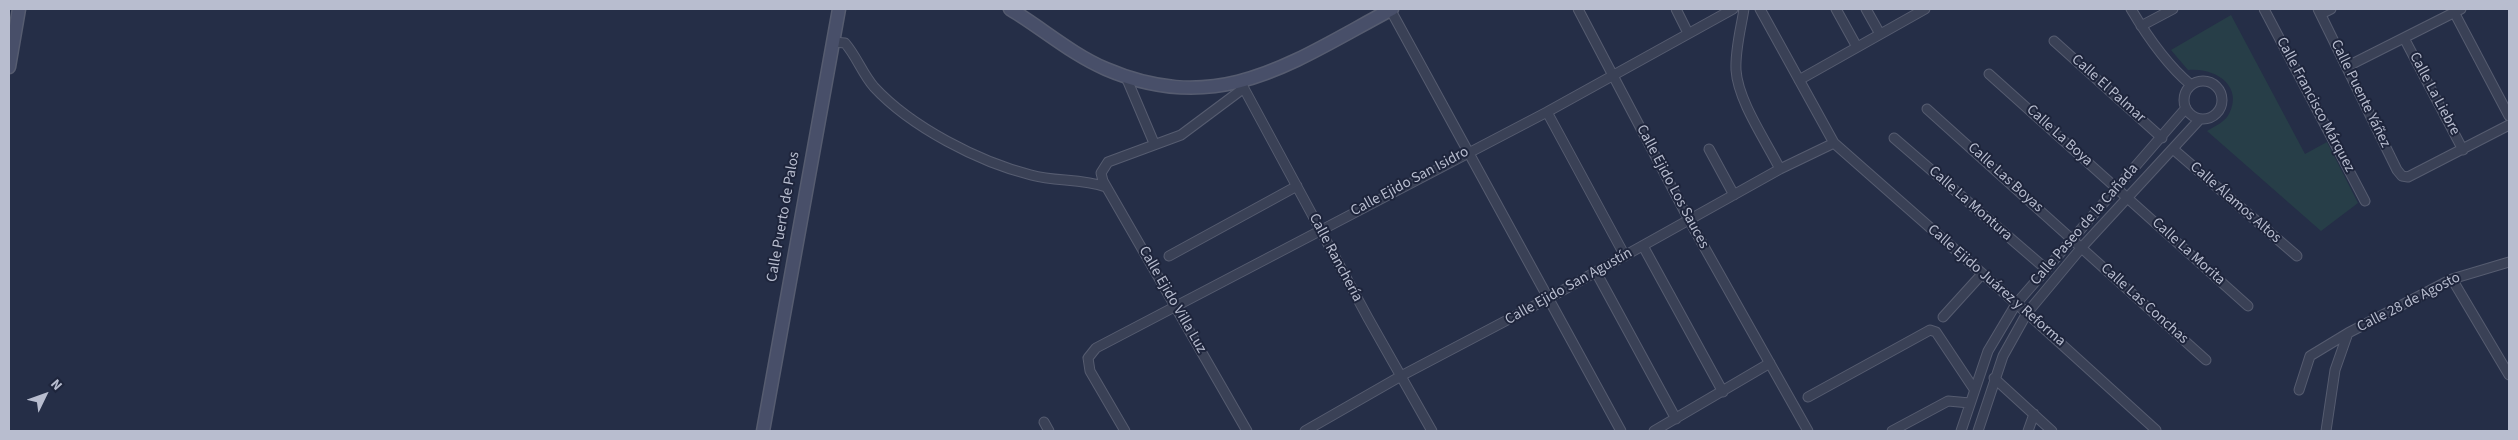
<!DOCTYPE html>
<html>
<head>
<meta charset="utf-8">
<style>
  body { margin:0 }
  #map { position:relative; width:2518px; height:440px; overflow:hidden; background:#252e47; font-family:"Source Sans 3",sans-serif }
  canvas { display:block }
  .frame { position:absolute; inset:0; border:10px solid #b8bdcf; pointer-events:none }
  .north { position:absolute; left:20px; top:370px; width:50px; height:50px; -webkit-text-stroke:4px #1e253c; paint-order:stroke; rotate:48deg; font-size:14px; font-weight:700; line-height:20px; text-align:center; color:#b8bdcf }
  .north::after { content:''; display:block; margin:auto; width:18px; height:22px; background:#b8bdcf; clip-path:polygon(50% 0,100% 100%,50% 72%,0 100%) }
</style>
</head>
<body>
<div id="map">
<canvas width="2518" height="440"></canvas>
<div class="frame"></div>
<div class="north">N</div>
</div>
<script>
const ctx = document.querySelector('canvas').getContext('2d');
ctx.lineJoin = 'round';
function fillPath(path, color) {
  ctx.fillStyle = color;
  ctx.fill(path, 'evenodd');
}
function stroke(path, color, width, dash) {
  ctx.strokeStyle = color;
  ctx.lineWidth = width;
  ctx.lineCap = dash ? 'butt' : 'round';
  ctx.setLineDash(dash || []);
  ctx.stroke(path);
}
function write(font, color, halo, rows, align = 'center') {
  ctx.font = font + ' "Source Sans 3",sans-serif';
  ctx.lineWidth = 4;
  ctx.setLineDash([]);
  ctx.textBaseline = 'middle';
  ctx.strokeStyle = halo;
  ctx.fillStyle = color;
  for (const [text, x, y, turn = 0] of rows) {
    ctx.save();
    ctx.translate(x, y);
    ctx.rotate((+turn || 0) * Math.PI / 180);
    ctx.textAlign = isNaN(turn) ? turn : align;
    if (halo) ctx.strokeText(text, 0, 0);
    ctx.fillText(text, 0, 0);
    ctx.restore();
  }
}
fillPath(new Path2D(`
  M2231,15L2305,154L2327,142L2358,203L2321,231L2207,131C2215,126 2225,122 2229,114C2244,85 2214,67 2188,70L2171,50Z`), '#273e48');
const street = new Path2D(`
  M1390,9L1621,431
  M1578,9L1689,220L1808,431
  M1676,9L1688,33
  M1744,9C1741,28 1735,50 1736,70C1738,101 1766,141 1780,169
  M1760,9L1834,143L2027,313L2156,430
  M1836,9L1857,47
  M1866,9L1880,34
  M2131,9C2147,36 2167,65 2191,85
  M2264,9L2365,201
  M2318,9L2397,170L2402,176L2408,177L2509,125
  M2454,12L2509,116
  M2321,14L2331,9
  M2141,26L2173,9
  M2404,38L2463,150
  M2054,41L2162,138
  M833,42L845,43C857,57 862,73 874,87C911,127 979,162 1031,175C1056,182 1081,178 1106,187
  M2348,66L2461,9
  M1989,74L2248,306
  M1126,77L1154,143
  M1799,80L1925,9
  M2184 100a19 19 0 1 1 38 0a19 19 0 1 1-38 0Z
  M1241,83L1368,318L1432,431
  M1244,88L1181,135L1108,162L1101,173L1103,181L1247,431
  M1927,109L2206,360
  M1547,112L1625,256
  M1894,138L2046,269
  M1709,149L1734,195
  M2173,149L2297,256
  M1643,246L1723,392
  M1169,256L1297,186
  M1596,272L1676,419
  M2452,279L2509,375
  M1943,317L1982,274
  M1994,378L2052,431
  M2299,390L2310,356L2348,333
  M1808,397L1930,330L1936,332L1974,389
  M1044,422L1049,431
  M1125,431L1090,371L1088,358L1096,348L1547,112L1733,9
  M1305,431L1401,376L1549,298L1780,169L1834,143
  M1654,431L1770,363
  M1892,431L1948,401L1970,403
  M1961,431L1988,351L2016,304L2186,108
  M1978,431L2003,356L2027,313L2082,247L2200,119
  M2028,431L2034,414
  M2326,431L2335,370L2348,333L2452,279L2509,262`);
const secondary = new Path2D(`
  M1010,9C1042,28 1071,54 1106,69C1220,118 1294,61 1392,9
  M9,67L19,9
  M763,431L839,9`);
stroke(street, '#565c70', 11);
stroke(secondary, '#565c70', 15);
stroke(street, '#3a4156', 9);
stroke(secondary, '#484f69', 12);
write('15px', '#b8bdcf', '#1e253c', [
  ["Calle El Palmar",2108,89,42],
  ["Calle Puente Yáñez",2360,94,64],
  ["Calle La Liebre",2434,94,62],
  ["Calle Francisco Márquez",2315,105,62],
  ["Calle La Boya",2059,136,42],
  ["Calle Las Boyas",2005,178,42],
  ["Calle Ejido San Isidro",1410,182,-28],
  ["Calle Ejido Los Sauces",1672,187,62],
  ["Calle Álamos Altos",2235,203,41],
  ["Calle La Montura",1970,204,41],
  ["Calle Puerto de Palos",784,217,-80],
  ["Calle Paseo de la Cañada",2085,225,-49],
  ["Calle La Morita",2188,252,42],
  ["Calle Ranchería",1335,258,62],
  ["Calle Ejido Juárez y Reforma",1996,286,41],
  ["Calle Ejido San Agustín",1569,287,-29],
  ["Calle Ejido Villa Luz",1172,300,60],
  ["Calle 28 de Agosto",2409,303,-27],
  ["Calle Las Conchas",2144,304,42]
]);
</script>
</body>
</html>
